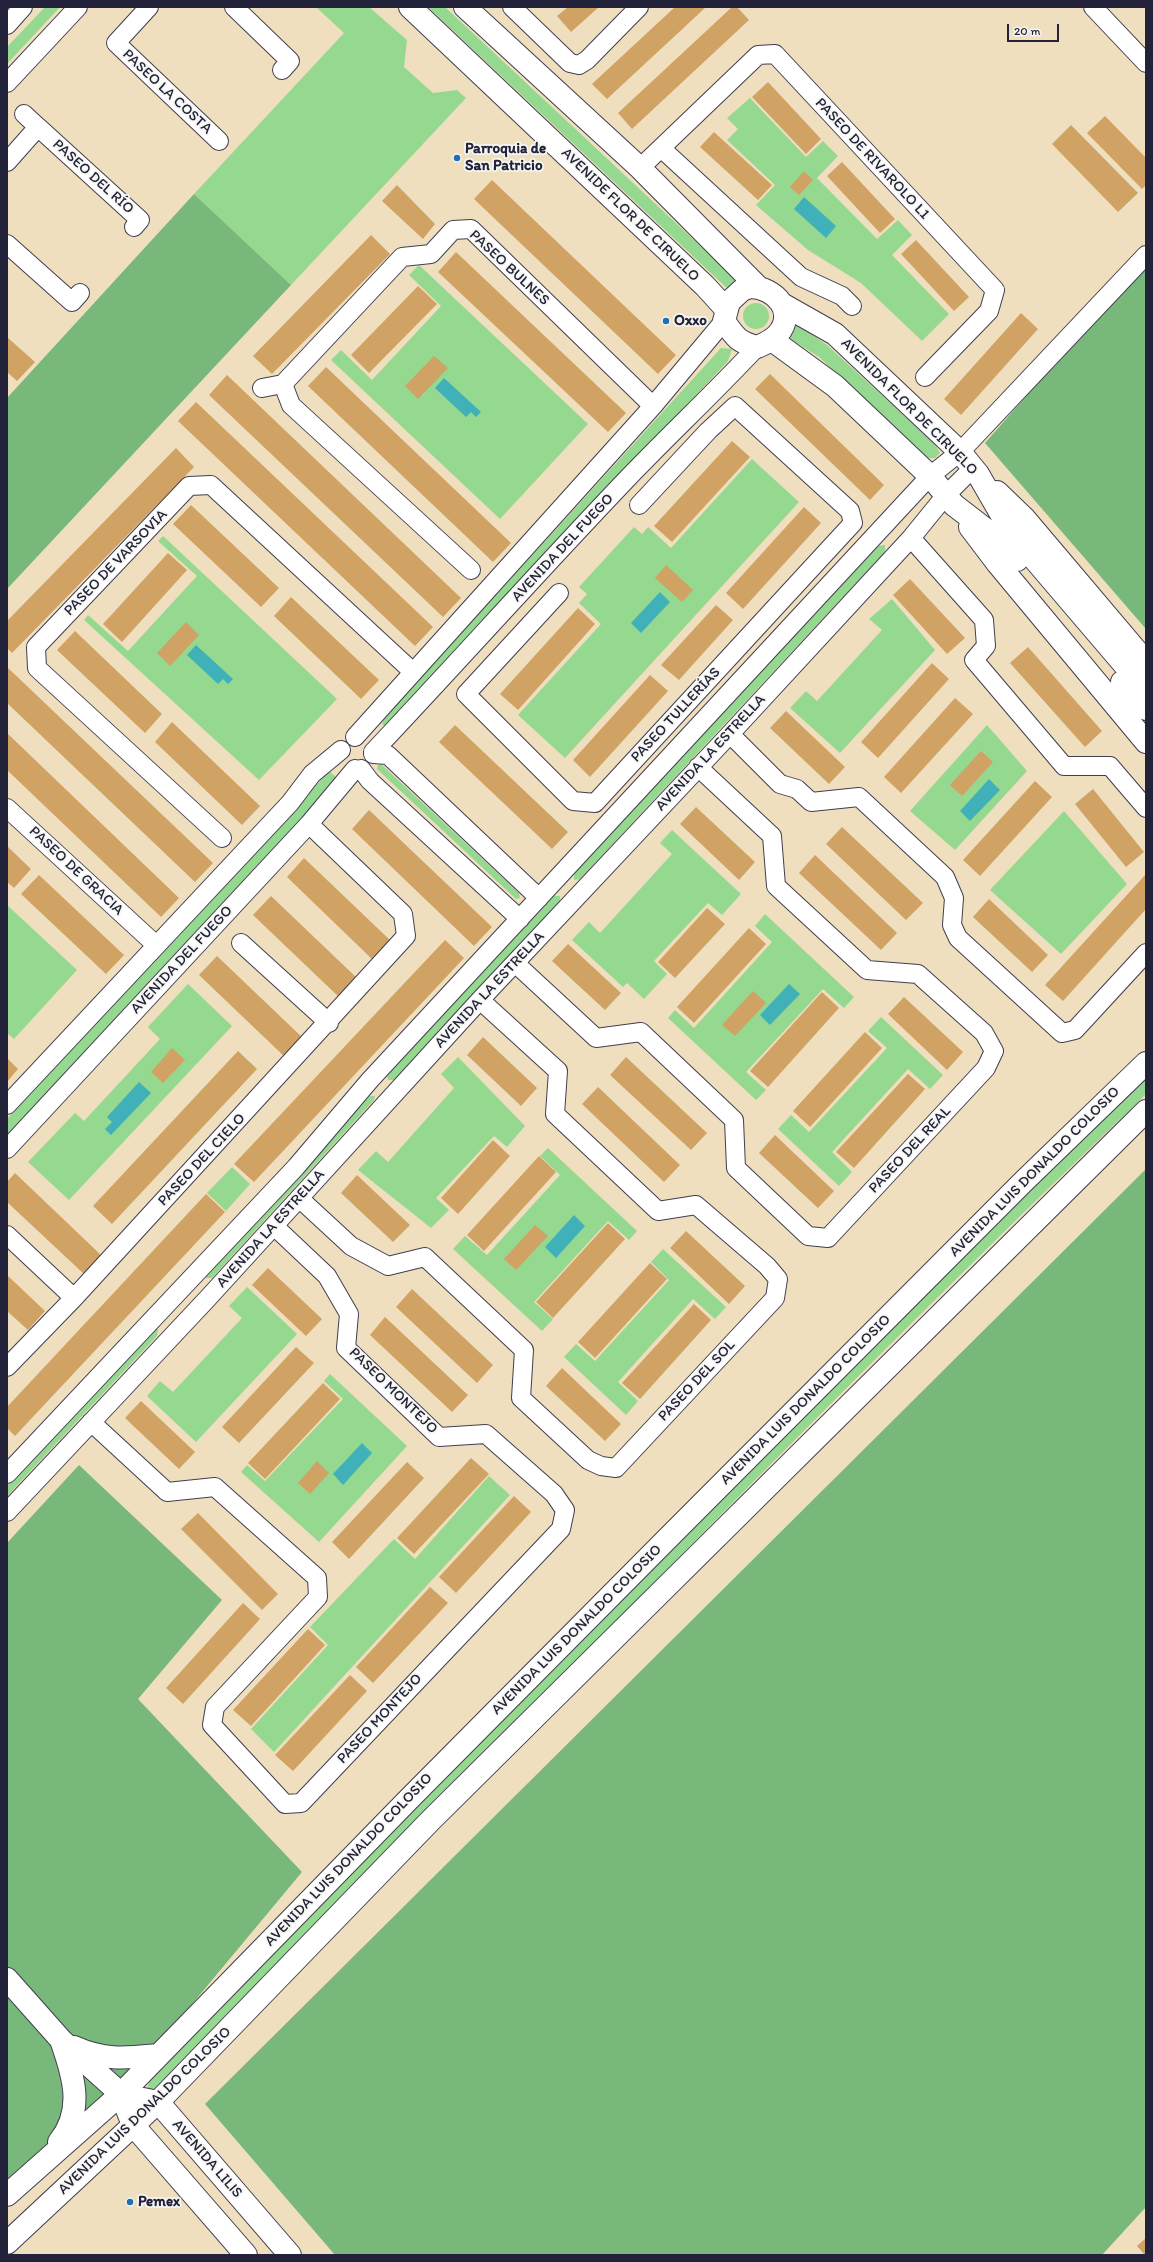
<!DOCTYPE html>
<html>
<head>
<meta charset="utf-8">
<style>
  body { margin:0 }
  #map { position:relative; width:1153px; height:2262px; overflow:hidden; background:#efdfbf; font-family:Itim,sans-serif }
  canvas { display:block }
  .frame { position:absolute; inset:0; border:8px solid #22223b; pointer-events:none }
  .scale { position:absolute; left:1007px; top:24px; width:52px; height:18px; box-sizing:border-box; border:2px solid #22223b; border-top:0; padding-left:5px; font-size:12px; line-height:14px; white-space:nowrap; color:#22223b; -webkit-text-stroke:3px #f6f6f2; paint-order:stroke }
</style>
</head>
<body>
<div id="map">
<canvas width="1153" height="2262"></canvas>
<div class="frame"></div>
<div class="scale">20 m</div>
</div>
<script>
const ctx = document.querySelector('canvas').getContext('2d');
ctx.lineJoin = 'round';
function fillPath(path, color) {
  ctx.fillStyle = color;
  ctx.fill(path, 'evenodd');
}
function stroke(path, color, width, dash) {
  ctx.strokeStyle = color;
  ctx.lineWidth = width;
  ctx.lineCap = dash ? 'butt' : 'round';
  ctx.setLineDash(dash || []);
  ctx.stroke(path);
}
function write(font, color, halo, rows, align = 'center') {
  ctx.font = font + ' Itim,sans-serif';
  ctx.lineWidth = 3.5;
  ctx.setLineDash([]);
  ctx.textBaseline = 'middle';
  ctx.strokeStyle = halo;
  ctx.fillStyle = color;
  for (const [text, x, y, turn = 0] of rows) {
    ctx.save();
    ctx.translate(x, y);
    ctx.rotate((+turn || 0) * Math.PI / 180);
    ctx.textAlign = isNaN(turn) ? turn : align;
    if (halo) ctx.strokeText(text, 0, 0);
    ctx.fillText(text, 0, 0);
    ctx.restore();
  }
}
fillPath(new Path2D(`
  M45,7H60L7,64V47Z
  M316,7H369L407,40L404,67L433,93L457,90L466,98L291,285L194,194L344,33Z
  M428,7H445L740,283L730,291Z
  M750,98L806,157L823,141L838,156L817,178L877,239L898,220L912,235L892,255L949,314L922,341L861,283L808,250L756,205L775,185L727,140L738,129L727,118Z
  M419,265L588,424L500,519L331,360L341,350L372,380L441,306L409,275Z
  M743 316a13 13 0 1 1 26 0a13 13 0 1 1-26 0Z
  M798,325L827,345L935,444L940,453L935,458H927L819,357L792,340L788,335L790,327Z
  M721,348L732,349L728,361L388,725H382L384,718Z
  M752,459L799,502L565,758L518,715L601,624L579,603L587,594L579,587L634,527L642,534L648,527L671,548Z
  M163,536L337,699L259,780L84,620L88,615L128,651L197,576L158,541Z
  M885,545V552L580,879L574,880V873L878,546Z
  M892,599L935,650L840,753L790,708L806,691L817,701L882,630L869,619Z
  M987,725L1027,771L955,850L910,811Z
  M381,764L519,893L520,898L516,899L377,769L378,765Z
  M329,771L338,779L7,1136V1119Z
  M1064,811L1127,884L1061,954L990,890Z
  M672,830L741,894L722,915L708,903L654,961L667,974L644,999L627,983L623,987L572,940L589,922L600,933L672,854L660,843Z
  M554,896H560V901L396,1080H388L387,1075Z
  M7,905L77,970L14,1039L7,1033Z
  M765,914L854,997L844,1008L823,989L746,1072L766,1090L756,1100L668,1018L675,1010L694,1028L772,942L755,926Z
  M188,984L232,1026L69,1200L28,1162L75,1113L84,1121L160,1039L148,1027Z
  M881,1017L943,1075L930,1089L908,1069L832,1152L852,1172L839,1186L778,1129L791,1115L809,1132L887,1048L868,1031Z
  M458,1057L525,1126L507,1147L494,1136L436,1198L449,1210L431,1228L358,1170L376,1151L388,1162L454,1088L441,1074Z
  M1146,1076V1094C809,1418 485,1756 158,2089L151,2093L147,2088L151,2078L696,1524L1029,1189Z
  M370,1096H375L374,1100L212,1278H206V1273Z
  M548,1148L637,1231L629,1240L608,1221L534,1302L553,1319L542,1331L453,1249L465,1236L487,1255L560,1175L540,1156Z
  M232,1167L250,1184L226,1211L207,1193Z
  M663,1249L726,1307L715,1319L693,1299L618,1382L638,1401L626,1415L564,1357L576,1344L595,1361L669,1280L651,1262Z
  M247,1287L297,1334L196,1442L147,1396L160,1381L173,1392L242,1318L229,1306Z
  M155,1329H158L157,1336L7,1496V1486Z
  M330,1374L407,1446L319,1542L241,1472L247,1465L265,1481L343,1399L324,1381Z
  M489,1476L510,1495L274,1752L251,1729L328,1645L310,1627L394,1539L415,1559Z`), '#95d88f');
fillPath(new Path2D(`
  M194,194L291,285L7,589V398Z
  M1146,266V629L985,443L1071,345Z
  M1146,1169V2207L1102,2255H335L205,2104Z
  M79,1465L222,1600L138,1699L302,1872L153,2051L7,2187V1543Z`), '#78b87a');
fillPath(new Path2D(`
  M804,197L836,226L826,238L794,209Z
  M444,378L481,412L476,417L471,412L466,417L435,388Z
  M660,592L670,602L641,633L631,623Z
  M196,645L233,679L228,684L223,679L218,684L187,655Z
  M989,779L1000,790L970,821L960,811Z
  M789,984L800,994L770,1025L760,1015Z
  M139,1082L151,1093L111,1135L105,1129L112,1122L107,1117Z
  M574,1215L585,1226L556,1258L545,1247Z
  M362,1443L372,1453L343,1485L333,1474Z`), '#40b1b9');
fillPath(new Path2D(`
  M568,7H599L571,32L557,16Z
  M675,7H706L607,99L592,84Z
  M732,7H737L749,20L632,129L618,113Z
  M768,82L821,139L806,154L752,97Z
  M1105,116L1146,158V185L1142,189L1087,133Z
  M1071,125L1138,193L1118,212L1052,144Z
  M714,132L772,185L758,200L700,147Z
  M842,162L895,219L880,233L827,176Z
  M804,171L813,180L799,195L790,187Z
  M492,180L676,355L658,374L474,199Z
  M397,185L435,224L423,239L382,201Z
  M371,235L390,254L272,374L253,356Z
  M916,240L969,297L954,311L901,254Z
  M456,252L626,413L608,432L438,272Z
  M418,286L437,304L369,373L351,355Z
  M1021,313L1038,329L961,415L944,399Z
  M7,337L35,362L17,381L7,372Z
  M434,356L448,368L418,399L405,386Z
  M326,367L511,543L493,562L308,386Z
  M770,374L884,485L870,500L755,389Z
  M227,375L461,598L443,617L209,395Z
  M196,402L433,627L415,646L178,421Z
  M732,441L750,457L672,542L654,526Z
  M176,448L194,467L12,653L7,648V621Z
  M191,505L279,588L261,607L173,524Z
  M804,507L821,523L743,609L726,593Z
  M168,553L187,570L122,642L103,624Z
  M666,565L693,590L682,602L655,578Z
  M910,579L965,638L947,654L893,595Z
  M291,597L379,680L361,699L274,616Z
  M716,605L733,620L679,680L661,665Z
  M578,608L595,624L518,710L500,694Z
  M186,622L199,635L170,666L157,653Z
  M75,631L162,714L145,733L57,650Z
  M1028,647L1102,731L1085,747L1010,663Z
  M932,663L949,679L878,758L861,742Z
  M7,667L213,863L195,882L7,703Z
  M650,675L668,691L590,777L573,760Z
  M955,698L973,714L901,793L884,777Z
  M786,711L845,767L829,784L770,728Z
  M172,722L260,806L242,825L155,742Z
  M455,725L568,832L552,849L439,742Z
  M7,733L179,898L161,917L7,770Z
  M981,751L993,762L962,796L950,785Z
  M1035,781L1052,797L980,876L963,860Z
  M1093,789L1144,852L1126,867L1075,804Z
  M696,807L755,862L739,880L680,824Z
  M369,810L492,927L474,946L352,829Z
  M842,827L923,903L906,920L826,844Z
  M7,846L31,869L14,888L7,882Z
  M815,855L897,933L881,950L799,873Z
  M304,858L392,942L374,961L287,877Z
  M1146,874V909L1063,1001L1045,985Z
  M39,875L124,955L106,974L21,894Z
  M271,896L359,980L341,999L253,915Z
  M989,899L1048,955L1032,972L973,917Z
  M707,908L725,924L675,978L658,962Z
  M749,928L766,944L694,1023L677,1007Z
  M445,940L464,958L254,1182L234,1164Z
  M568,944L621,993L605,1010L552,961Z
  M217,956L305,1040L287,1059L199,975Z
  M753,991L766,1003L735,1036L722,1025Z
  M822,992L839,1008L768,1087L750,1071Z
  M904,997L963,1052L947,1070L888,1014Z
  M865,1032L882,1048L810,1127L793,1111Z
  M483,1037L537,1088L521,1106L467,1055Z
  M172,1048L185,1060L163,1083L151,1072Z
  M238,1051L257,1069L112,1224L93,1206Z
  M626,1057L707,1133L691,1150L610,1075Z
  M7,1058L18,1069L7,1082Z
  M908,1074L925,1089L854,1168L836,1152Z
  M598,1087L680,1165L664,1182L582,1104Z
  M775,1135L834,1191L818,1208L759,1153Z
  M493,1140L510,1156L458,1214L441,1198Z
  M539,1156L556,1172L484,1251L467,1235Z
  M15,1173L102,1256L85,1275L7,1202V1182Z
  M357,1175L410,1225L393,1242L341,1193Z
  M206,1194L225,1212L15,1436L7,1428V1407Z
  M608,1223L625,1239L553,1318L536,1302Z
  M535,1225L548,1236L516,1270L504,1259Z
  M686,1231L745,1286L729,1304L670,1248Z
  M650,1263L667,1279L595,1358L578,1342Z
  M268,1268L322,1319L306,1336L252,1285Z
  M7,1275L45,1311L28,1330L7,1311Z
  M412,1289L493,1365L477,1383L396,1307Z
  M694,1304L711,1320L640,1399L622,1383Z
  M385,1317L468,1395L452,1412L370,1335Z
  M296,1347L314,1363L239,1443L222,1427Z
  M562,1368L621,1424L605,1441L546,1386Z
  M323,1383L340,1399L265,1479L248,1463Z
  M141,1401L195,1452L179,1469L125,1418Z
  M471,1458L489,1474L414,1554L397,1538Z
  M317,1461L329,1473L310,1494L298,1483Z
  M407,1462L424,1478L349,1559L332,1542Z
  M514,1496L531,1512L456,1593L439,1577Z
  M198,1513L278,1594L262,1610L181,1529Z
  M430,1587L448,1603L373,1683L356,1667Z
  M243,1603L260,1619L183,1704L166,1688Z
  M308,1629L325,1645L251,1726L233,1710Z
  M350,1675L367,1691L293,1771L275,1755Z
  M1146,2238V2255H1145L1137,2246Z`), '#d0a263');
const minor = new Path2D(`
  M149,7L116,43L219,141
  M234,7L290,61L282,70
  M512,7L570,63L579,65L587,60L639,7
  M1093,7L1146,63
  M7,25L23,7
  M7,83L78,7
  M24,114L38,127
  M661,148L801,277L842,296L852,306
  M7,162L38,127L140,220L134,227
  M640,168L758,55L775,54L995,290L989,311L925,377
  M7,244L72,302L80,293
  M262,388L283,384
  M911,538L984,620L986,646L974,660L1064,766H1110L1146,808
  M471,570L291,405L283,384L402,257L431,254L453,230L471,229L653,406
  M559,593L466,694L573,801L595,803L853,523L850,511L735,406L708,431L639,505
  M730,734L780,784L797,789L811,802L859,797L945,877L954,898L952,925L958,938L1062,1033L1075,1030L1146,953
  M355,737L653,406L724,321
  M373,752C458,662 540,570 625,481C668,436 714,393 757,347
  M373,754L388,755L539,898
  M361,769L370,781L520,919
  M7,808L156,945
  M222,838L37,668L36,647L189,486L211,485L413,672
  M241,943L329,1023
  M515,963L596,1038L641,1032L734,1120L736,1168L808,1236L828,1238L986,1068L994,1051L984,1033L918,974L867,970L776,886L772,836L698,767
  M7,1105L290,803L312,774L341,750
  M7,1149L309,824L355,769
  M299,1198L351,1246L388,1266L425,1257L524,1350L521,1398L588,1460L601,1466L616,1468L775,1298L778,1279L767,1266L696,1205L658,1211L555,1114L558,1071L480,1000
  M7,1235L74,1298
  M7,1367L74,1298L406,936L403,914L309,824
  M91,1422L167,1492L215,1487L317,1578L318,1597L215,1707L212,1725L285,1804L301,1803L561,1529L565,1510L554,1494L486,1434L439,1437L346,1348L349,1314L327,1276L274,1226
  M7,1474L296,1167L370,1080L930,476L960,452L1146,255
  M7,1512L208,1298L480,1000L730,734L911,538L946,495L973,468`);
const major = new Path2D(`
  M410,7L705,286L726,309
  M465,7L640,168L758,287
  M750,287C775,287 797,312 778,334C772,341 764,344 757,347C738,342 735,337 724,321L729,302L742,290Z
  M782,304L835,334L960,452L978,474L1012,533L1146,690
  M772,340L835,386L930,476L954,505L1002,542L1017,560
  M997,492L1025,519L1146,662
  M970,527L998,564L1146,742
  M1122,682L1146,709
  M7,1979L62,2041L121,2094L133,2125L246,2255
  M74,2047C105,2061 126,2058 159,2055
  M143,2099L158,2102L290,2255
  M59,2142C84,2111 74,2077 62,2043
  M7,2195L121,2094L409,1799L664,1542L1023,1182L1146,1063
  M7,2243L158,2102L430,1821L1146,1111`);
stroke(minor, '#413e4f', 20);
stroke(major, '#413e4f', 24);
stroke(minor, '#fff', 18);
stroke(major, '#fff', 22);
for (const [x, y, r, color] of [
  [457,158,4,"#1f6fb2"],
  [666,321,4,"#1f6fb2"],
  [130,2202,4,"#1f6fb2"]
]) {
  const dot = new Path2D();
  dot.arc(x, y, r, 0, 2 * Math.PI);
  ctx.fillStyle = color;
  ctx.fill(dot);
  stroke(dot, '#f6f6f2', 1.5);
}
write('15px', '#22223b', '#f6f6f2', [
  ["PASEO LA COSTA",167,92,43],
  ["PASEO DE RIVAROLO L1",872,159,47],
  ["PASEO DEL RÍO",93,177,42],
  ["AVENIDE FLOR DE CIRUELO",630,215,44],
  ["PASEO BULNES",509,268,43],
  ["AVENIDA FLOR DE CIRUELO",909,407,45],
  ["AVENIDA DEL FUEGO",563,548,-47],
  ["PASEO DE VARSOVIA",116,563,-46],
  ["PASEO TULLERÍAS",676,715,-47],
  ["AVENIDA LA ESTRELLA",711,753,-47],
  ["PASEO DE GRACIA",76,871,43],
  ["AVENIDA DEL FUEGO",182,960,-47],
  ["AVENIDA LA ESTRELLA",490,990,-47],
  ["PASEO DEL REAL",910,1150,-47],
  ["PASEO DEL CIELO",202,1160,-47],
  ["AVENIDA LUIS DONALDO COLOSIO",1035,1172,-45],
  ["AVENIDA LA ESTRELLA",271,1229,-48],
  ["PASEO DEL SOL",697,1381,-47],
  ["PASEO MONTEJO",393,1391,44],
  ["AVENIDA LUIS DONALDO COLOSIO",806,1400,-45],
  ["AVENIDA LUIS DONALDO COLOSIO",577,1630,-45],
  ["PASEO MONTEJO",380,1719,-47],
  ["AVENIDA LUIS DONALDO COLOSIO",349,1860,-46],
  ["AVENIDA LUIS DONALDO COLOSIO",145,2111,-44],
  ["AVENIDA LILIS",207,2159,49]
]);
write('bold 15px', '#22223b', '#f6f6f2', [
  ["Parroquia de",465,149],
  ["San Patricio",465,166],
  ["Oxxo",674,321],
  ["Pemex",138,2202]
], 'left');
</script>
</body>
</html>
